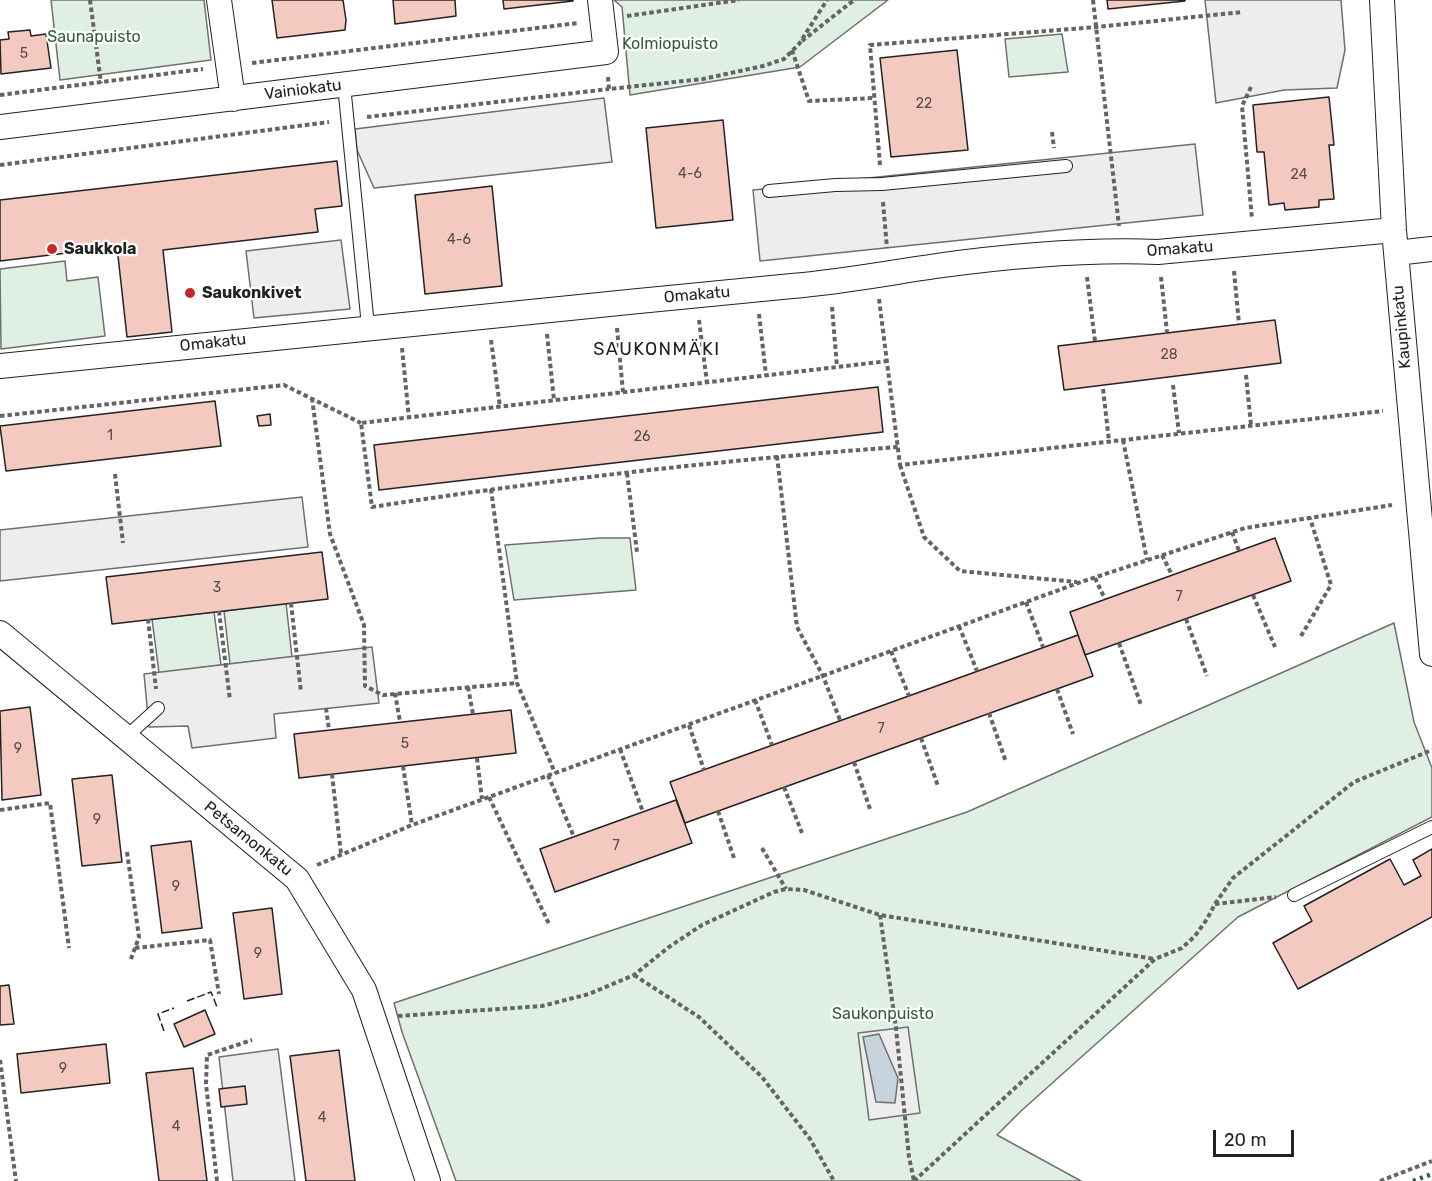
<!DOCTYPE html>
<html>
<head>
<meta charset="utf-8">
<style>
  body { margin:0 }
  #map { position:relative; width:1432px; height:1181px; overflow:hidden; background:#fff; font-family:Rubik,sans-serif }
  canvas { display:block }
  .scale { position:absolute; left:1213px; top:1130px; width:81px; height:27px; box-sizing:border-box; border:3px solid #222; border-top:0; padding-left:8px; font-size:18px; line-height:21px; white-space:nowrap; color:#222; -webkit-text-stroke:4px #fff; paint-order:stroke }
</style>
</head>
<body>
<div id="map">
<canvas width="1432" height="1181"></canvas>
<div class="scale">20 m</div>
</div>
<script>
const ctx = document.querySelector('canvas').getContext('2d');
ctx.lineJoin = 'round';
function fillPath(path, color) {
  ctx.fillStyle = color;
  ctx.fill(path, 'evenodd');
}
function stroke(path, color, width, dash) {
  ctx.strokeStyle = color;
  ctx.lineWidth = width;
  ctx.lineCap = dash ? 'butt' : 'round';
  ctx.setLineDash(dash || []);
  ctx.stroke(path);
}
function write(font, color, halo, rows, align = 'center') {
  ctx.font = font + ' Rubik,sans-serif';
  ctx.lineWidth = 4.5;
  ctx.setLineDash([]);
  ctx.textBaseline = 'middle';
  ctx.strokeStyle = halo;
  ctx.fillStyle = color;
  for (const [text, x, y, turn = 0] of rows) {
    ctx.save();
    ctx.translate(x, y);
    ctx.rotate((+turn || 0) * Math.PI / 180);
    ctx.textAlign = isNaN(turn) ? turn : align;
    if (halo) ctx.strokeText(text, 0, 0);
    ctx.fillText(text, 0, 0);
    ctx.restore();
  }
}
const green = new Path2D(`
  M51,0H204L211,60L60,80Z
  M614,0H888L800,67L630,95L622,7Z
  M1062,34L1068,72L1009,77L1005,39Z
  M65,261L67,281L98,277L105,336L1,349L0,269Z
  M600,538H630L636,590L514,600L505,545Z
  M286,603L292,657L230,664L224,611Z
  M214,612L221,665L159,673L152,619Z
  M1394,623L1414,722L1432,768V817L1238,917L1021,1111L997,1135L1081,1181H456L402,1032L394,1003L967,812Z`);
fillPath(green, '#e0efe3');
stroke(green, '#6f6f6f', 1.5);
const parking = new Path2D(`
  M1205,0H1341L1345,50L1337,88L1284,90L1216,103Z
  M604,98L612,162L374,188L357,150L355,129Z
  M1195,144L1203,215L760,261L753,190Z
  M341,240L350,309L254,318L246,251Z
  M302,497L308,547L0,581V530Z
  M372,647L379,703L274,714L276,738L192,748L188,726L149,727L144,674Z
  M908,1027L920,1113L869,1120L858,1033Z
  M278,1049L295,1181H233L219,1057Z`);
fillPath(parking, '#ededed');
stroke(parking, '#6f6f6f', 1.5);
const water = new Path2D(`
  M879,1034L898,1078L895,1103L876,1102L863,1037Z`);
fillPath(water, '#c7d3dd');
stroke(water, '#6f6f6f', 1.5);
const building = new Path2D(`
  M272,0H343L346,20L345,30L277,38Z
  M393,0H455L456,16L395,24Z
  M503,0H573V1L504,9Z
  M1107,0H1185V1L1108,9Z
  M30,30L31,36L46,34L51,68L1,74L0,40L9,39L8,32Z
  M957,50L968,150L891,157L880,58Z
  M1329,97L1334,145H1329L1334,199L1319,200V207L1285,210L1284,203L1269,205L1264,152H1257L1253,105Z
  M723,120L733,220L656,228L646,128Z
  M337,161L342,206L315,209L318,232L163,250L172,332L127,337L117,247L0,261V200Z
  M492,186L502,286L425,294L415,195Z
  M1275,320L1281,363L1064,390L1058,346Z
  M878,387L883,432L379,490L374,445Z
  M215,401L221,446L6,471L0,426Z
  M270,414L271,425L259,426L257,416Z
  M1275,538L1291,581L1085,655L1070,612Z
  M322,552L328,599L112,624L106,577Z
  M1078,635L1093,676L685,823L670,782Z
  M30,707L41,795L2,800L0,711Z
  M511,710L516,753L299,778L294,734Z
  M112,775L122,862L82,866L72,779Z
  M676,800L692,843L555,892L540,849Z
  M191,841L202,928L162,933L151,846Z
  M1432,849V917L1298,989L1273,943L1312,921L1304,906L1390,859L1404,885L1421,876L1413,860Z
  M272,908L282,994L244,999L233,913Z
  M9,985L14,1024L0,1025V986Z
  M205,1010L215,1034L184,1047L174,1024Z
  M106,1044L110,1083L21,1093L17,1054Z
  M339,1050L355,1181H306L290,1056Z
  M193,1068L207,1181H159L146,1073Z
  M245,1086L247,1104L221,1107L219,1089Z`);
fillPath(building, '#f3c9c0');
stroke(building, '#222', 1.5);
const service = new Path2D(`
  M344,85L368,326
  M769,191L835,185L882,184L1066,166
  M125,738L158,708
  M1294,895L1432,827`);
const minor = new Path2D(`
  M219,0L233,99
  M1382,0L1394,230L1432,654
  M0,127L606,52L600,0
  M1396,253L1432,249
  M0,366C264,337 528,312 792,286C840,282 888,273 936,266C1009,256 1085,249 1158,252L1394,230
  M0,633L297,879L364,990L428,1181`);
stroke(service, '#222', 14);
stroke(minor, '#222', 26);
stroke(new Path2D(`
  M90,0L101,83
  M1093,0L1119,226
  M627,16L739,0
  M802,41L854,0
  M792,50L809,101L874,98
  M252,63L578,23
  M608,77L609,89L703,79L763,66L784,59L799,44L827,0
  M1251,87L1242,106L1252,219
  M0,95L203,69
  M367,117L609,89
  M1052,132L1054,148
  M0,165L329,122
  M880,165L870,45L1097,27L1242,12
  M883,202L887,248
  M1234,271L1239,324
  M1087,277L1095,341
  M1161,277L1167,332
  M879,299L900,465L1383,411
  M832,307L837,367
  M759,314L766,375
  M699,320L707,383
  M617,328L623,392
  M547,334L554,400
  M491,340L500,407
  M402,348L409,418
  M888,361L361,423L372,507C546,480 722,460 898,447
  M1246,375L1251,425
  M1173,385L1179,433
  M1103,389L1109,441
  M312,398L330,534L364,625L365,686L383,695L517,683
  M0,416L284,385L361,423
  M1123,440L1147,560
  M777,456L797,627L823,676L840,720
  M900,465L924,537L960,571L1077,582
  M627,473L637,552
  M115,474L123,543
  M491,489L517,683L555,773
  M1232,532L1239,551
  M1162,555L1172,575
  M1095,578L1105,599
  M1253,595L1275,647
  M1026,602L1043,647
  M291,603L301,692
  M219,611L230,700
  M148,619L156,689
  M1186,619L1207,676
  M959,626L977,671
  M1301,636L1331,585L1310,518
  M1119,643L1141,705
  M891,651L909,696
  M468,687L473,714
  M1057,689L1073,734
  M395,693L400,722
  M755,700L772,745
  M326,708L329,730
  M989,713L1006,762
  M689,725L704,770
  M921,738L938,786
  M620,749L643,812
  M477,758L482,799
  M854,762L870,809
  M403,766L412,825
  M332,774L341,854
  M548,775L574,837
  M784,787L802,833
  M489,797L549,924
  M0,810L50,803L69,948
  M718,811L734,858
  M762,848L786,889
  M127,852L139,937L131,959
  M317,865L412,825L1081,582L1245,528L1392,505
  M1215,904L1276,897
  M880,915L896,1028L909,1157L914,1181
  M135,948L210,940L219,994
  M634,975L699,1017L762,1077L810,1139L834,1181
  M398,1016L542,1006L589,994L634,975L669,947L702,925L774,892L786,889L804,890L880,915L1155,959
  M0,1060L16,1181
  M217,1181L206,1084L207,1055L252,1040
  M914,1181L1155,959L1182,948L1195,936L1207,919L1215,904L1233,878L1354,782L1432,750
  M1380,1181L1432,1161`), '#646464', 4, [4.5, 3]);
stroke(service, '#fff', 12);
stroke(minor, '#fff', 24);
stroke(new Path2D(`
  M1413,1181L1432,1174`), '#2f5e38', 4.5, [3, 4.5]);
stroke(new Path2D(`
  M187,1001L211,992L217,1007
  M164,1031L158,1014L174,1008`), '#222', 1.5, [8, 3]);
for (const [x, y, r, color] of [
  [52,249,6,"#c62828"],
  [190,293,6,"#c62828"]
]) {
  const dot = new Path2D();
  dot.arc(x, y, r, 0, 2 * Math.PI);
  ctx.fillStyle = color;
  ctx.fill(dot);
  stroke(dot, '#fff', 2);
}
write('14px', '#564c4a', null, [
  ["5",24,54],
  ["22",924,104],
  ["4-6",690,174],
  ["24",1299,175],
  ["4-6",459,240],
  ["28",1169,355],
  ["1",110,436],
  ["26",642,437],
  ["3",217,588],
  ["7",1179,597],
  ["7",881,729],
  ["5",405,744],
  ["9",18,749],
  ["9",97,820],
  ["7",616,846],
  ["9",176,887],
  ["9",258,954],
  ["9",63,1069],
  ["4",322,1118],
  ["4",176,1127]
]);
write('16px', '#2f5e38', '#fff', [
  ["Saunapuisto",94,37],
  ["Kolmiopuisto",670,44],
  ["Saukonpuisto",883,1014]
]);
write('16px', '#222', '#fff', [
  ["Vainiokatu",303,90,-7],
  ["Omakatu",1180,249,-4],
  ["Omakatu",697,295,-5],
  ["Kaupinkatu",1402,327,-95],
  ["Omakatu",213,343,-6],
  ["Petsamonkatu",248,839,39]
]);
write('bold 16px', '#222', '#fff', [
  ["Saukkola",64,249],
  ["Saukonkivet",202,293]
], 'left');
ctx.letterSpacing = '1.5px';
write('18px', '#222', '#fff', [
  ["SAUKONMÄKI",657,350]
]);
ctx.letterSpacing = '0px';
</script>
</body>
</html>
